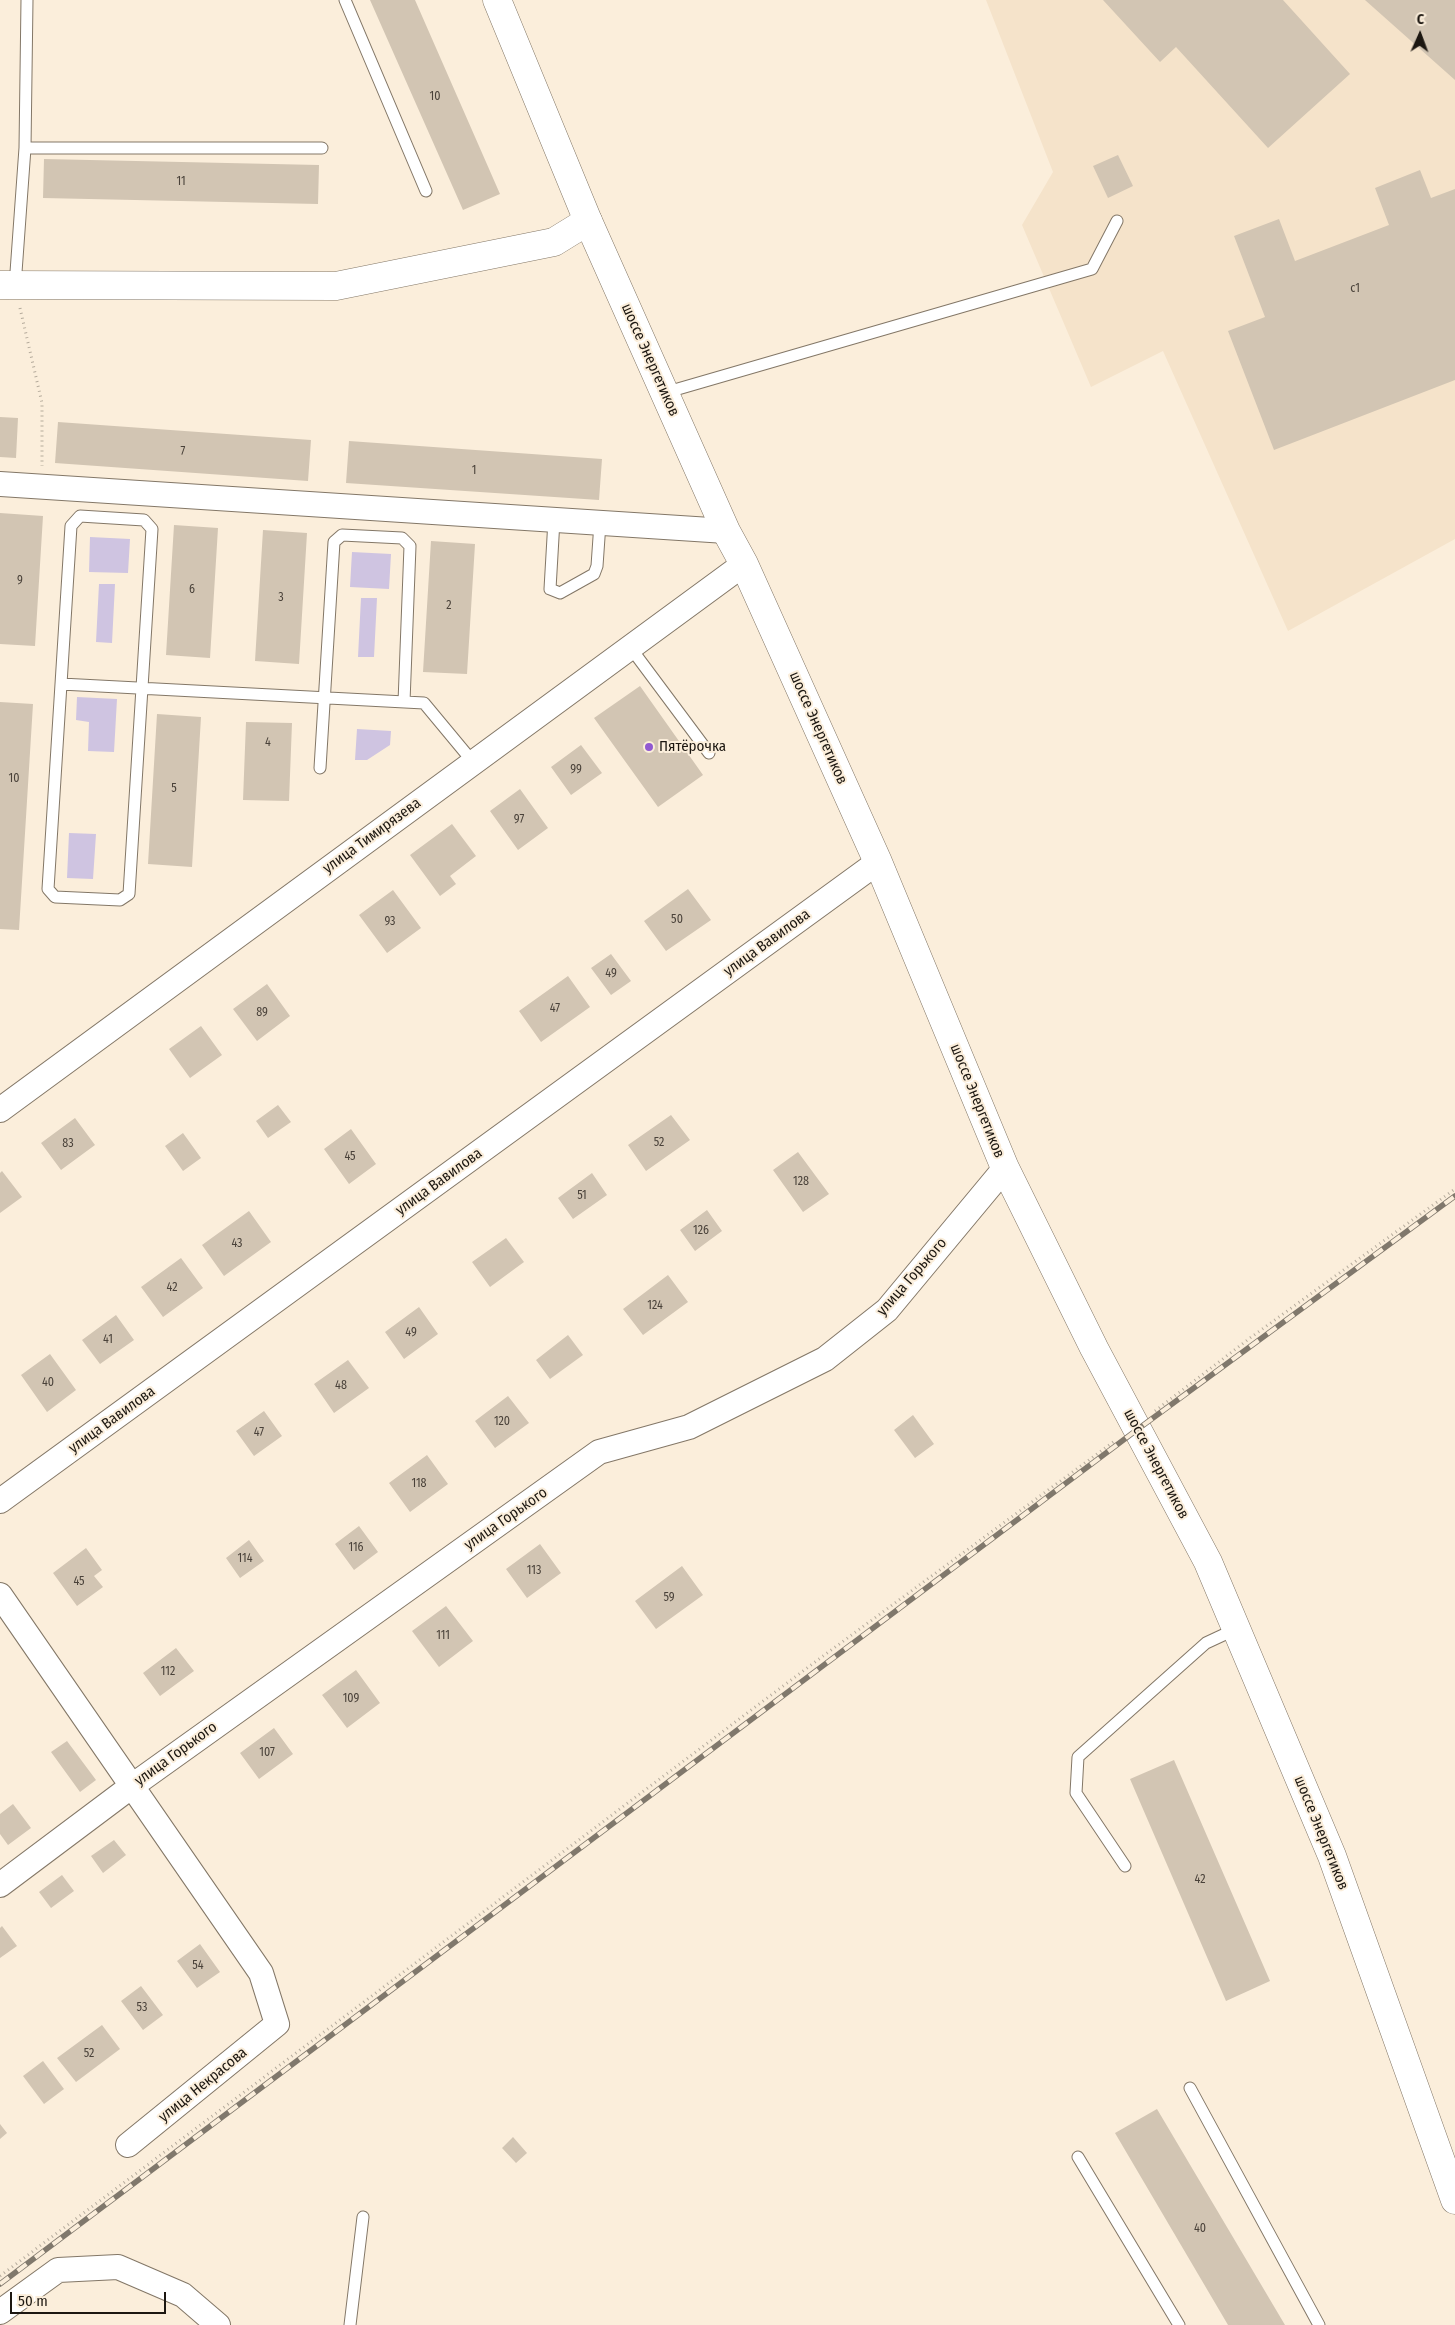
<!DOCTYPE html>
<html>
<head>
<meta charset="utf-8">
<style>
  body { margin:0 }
  #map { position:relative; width:1455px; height:2325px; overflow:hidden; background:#fbeedb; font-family:"Fira Sans Condensed",sans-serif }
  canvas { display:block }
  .north { position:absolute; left:1395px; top:10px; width:50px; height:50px; -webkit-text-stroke:4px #fbeedb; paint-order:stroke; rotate:2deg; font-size:14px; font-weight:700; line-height:20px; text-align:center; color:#1c1711 }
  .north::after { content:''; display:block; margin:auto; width:18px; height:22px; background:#1c1711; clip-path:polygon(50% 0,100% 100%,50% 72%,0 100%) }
  .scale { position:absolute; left:10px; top:2292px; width:156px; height:22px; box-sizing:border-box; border:2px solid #1c1711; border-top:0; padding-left:6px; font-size:15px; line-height:18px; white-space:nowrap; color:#1c1711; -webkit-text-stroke:4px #fbeedb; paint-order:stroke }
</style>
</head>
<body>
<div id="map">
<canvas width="1455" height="2325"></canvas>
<div class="north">С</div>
<div class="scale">50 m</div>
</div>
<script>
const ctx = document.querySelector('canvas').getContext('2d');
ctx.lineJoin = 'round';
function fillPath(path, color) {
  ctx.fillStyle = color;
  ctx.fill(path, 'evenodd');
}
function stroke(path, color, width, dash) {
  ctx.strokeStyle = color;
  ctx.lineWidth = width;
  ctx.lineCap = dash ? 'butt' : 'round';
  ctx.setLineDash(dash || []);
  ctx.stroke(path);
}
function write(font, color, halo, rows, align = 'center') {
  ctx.font = font + ' "Fira Sans Condensed",sans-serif';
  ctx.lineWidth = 4;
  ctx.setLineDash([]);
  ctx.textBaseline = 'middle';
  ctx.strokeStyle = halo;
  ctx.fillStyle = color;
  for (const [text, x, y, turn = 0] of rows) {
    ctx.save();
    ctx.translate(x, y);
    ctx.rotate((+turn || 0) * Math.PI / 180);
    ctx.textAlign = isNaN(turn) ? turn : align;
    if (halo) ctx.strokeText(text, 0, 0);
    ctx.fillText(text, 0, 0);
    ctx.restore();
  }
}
fillPath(new Path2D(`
  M986,0H1455V539L1288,631L1163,351L1091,387L1022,225L1053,172Z`), '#f5e3ca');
fillPath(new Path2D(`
  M90,537L130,539L128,573L89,572Z
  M352,552L391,554L389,589L350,587Z
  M99,584H115L112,643L96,642Z
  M361,598H377L374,657H358Z
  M77,697L117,699L114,752L88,751L89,722L76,720Z
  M357,729L391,731L390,745L367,760H355Z
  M69,833L96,834L93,879L67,878Z`), '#cfc4e1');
fillPath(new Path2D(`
  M370,0H415L500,194L463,210Z
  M1103,0H1283L1350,74L1268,148L1176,47L1160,62Z
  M1365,0H1455V80Z
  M1118,155L1133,186L1108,198L1093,166Z
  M44,159L319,165L318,204L43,198Z
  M1420,170L1431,198L1455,189V380L1274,450L1228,331L1265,317L1234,236L1279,219L1295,261L1389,225L1375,188Z
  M0,417L18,418L16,458L0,457Z
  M58,422L311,440L308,481L55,463Z
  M349,441L602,459L599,500L346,483Z
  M0,513L43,516L35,646L0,644Z
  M174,525L218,528L210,658L166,655Z
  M263,530L307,533L299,664L255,661Z
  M431,541L475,544L467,674L423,672Z
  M640,686L703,775L658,807L594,718Z
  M0,702L33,704L19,930L0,929Z
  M157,714L201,717L192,867L148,864Z
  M246,722L292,723L289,801L243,800Z
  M581,745L602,773L571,795L551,767Z
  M520,789L548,828L518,850L490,811Z
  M452,824L476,856L450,876L456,884L440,896L410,855Z
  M688,889L711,920L666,951L644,921Z
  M393,890L421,928L387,953L359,915Z
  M611,954L631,981L611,995L591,968Z
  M568,976L590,1007L541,1042L519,1011Z
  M267,984L290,1016L257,1041L233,1009Z
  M201,1026L222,1055L190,1078L169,1049Z
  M278,1105L291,1122L268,1138L256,1121Z
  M671,1115L690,1140L646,1171L628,1145Z
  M75,1118L95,1145L61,1170L41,1143Z
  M351,1129L376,1164L349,1184L324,1149Z
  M183,1133L201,1158L183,1171L165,1146Z
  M798,1152L829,1194L803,1212L773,1170Z
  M2,1171L22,1197L0,1213V1173Z
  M592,1173L607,1195L573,1219L558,1198Z
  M707,1210L722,1231L695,1251L680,1230Z
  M249,1211L271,1242L224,1276L202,1245Z
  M506,1238L524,1262L490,1287L472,1262Z
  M181,1258L203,1288L163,1317L141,1287Z
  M668,1275L688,1302L643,1335L623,1309Z
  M419,1307L438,1334L404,1359L385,1332Z
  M116,1315L134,1340L100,1364L82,1340Z
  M568,1335L583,1355L550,1379L536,1360Z
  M50,1354L76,1390L47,1412L21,1375Z
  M348,1360L369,1388L334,1413L314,1384Z
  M508,1396L529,1423L495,1448L475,1421Z
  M264,1411L282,1436L254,1456L236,1431Z
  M913,1415L934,1444L915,1458L894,1430Z
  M427,1455L448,1484L410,1512L389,1483Z
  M359,1526L378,1552L354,1570L335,1544Z
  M249,1540L264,1561L240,1578L226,1558Z
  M540,1544L561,1573L527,1598L506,1569Z
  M86,1548L102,1570L94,1576L103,1587L77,1606L53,1573Z
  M682,1566L703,1595L656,1629L635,1601Z
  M446,1606L473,1641L439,1667L412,1631Z
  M176,1648L194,1671L160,1696L143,1673Z
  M356,1670L380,1703L347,1728L322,1695Z
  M274,1728L293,1754L259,1779L240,1753Z
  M67,1741L96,1780L80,1792L51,1752Z
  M1174,1760L1270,1981L1226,2001L1130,1779Z
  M13,1804L31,1828L8,1845L0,1834V1814Z
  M114,1840L126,1855L103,1873L91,1856Z
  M62,1875L74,1891L51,1908L39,1892Z
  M2,1926L17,1946L0,1958V1928Z
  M200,1944L220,1972L197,1988L177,1961Z
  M141,1986L163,2015L143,2030L121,2001Z
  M102,2025L120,2049L76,2082L57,2058Z
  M43,2061L64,2089L44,2104L23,2076Z
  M1157,2109L1285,2325H1228L1115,2133Z
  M0,2124L7,2133L0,2139Z
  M513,2137L527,2153L516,2163L502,2148Z`), '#d2c5b3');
const service = new Path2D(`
  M345,0L426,191
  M25,148H322
  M15,286L25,148L27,0
  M664,393L1092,269L1117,221
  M554,520L550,589L560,593L594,574L597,566L600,523
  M630,647L709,753
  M61,684L48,889L55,897L120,900L129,894L152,529L144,520L80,516L71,526L61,684C182,690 303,696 424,703L473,762
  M320,768L334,542L342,535L402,538L410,546L404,702
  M1125,1866L1076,1793L1078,1757L1206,1643L1236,1629
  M1190,2088L1319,2325
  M1078,2157L1179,2325
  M350,2325L363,2217`);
const minor = new Path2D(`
  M0,484L726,531
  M0,1110L744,564
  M0,1501L878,862
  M0,1595L261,1973L277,2024L128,2145
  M0,1885L132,1786L599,1452L689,1427L825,1359L887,1310L1005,1168
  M0,2312L58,2270L118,2267L183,2295L218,2325`);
const tertiary = new Path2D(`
  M0,285L336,286L554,242L588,221`);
const secondary = new Path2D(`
  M497,0L588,221L726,531L744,564L878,862L1005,1168L1094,1348L1208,1562L1332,1856L1455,2200`);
stroke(service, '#837767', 13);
stroke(minor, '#837767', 26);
stroke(tertiary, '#837767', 29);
stroke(secondary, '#837767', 29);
stroke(new Path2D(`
  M20,308L42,403V466
  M1155,1411L1250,1338L1455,1189
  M0,2276L815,1662L1116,1440`), '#b5ab9c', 3, [1, 4]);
stroke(service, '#fff', 11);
stroke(minor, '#fff', 24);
stroke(tertiary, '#fff', 28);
stroke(secondary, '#fff', 28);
const rail = new Path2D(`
  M0,2284L1138,1429L1455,1196`);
stroke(rail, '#80786c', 5.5);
stroke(rail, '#fbeedb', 4, [11]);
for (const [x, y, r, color] of [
  [649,747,5,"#9159d1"]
]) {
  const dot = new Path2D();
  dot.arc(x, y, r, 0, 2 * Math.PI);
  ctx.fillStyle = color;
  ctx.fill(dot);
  stroke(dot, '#fbeedb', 2);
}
write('12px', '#4a423a', null, [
  ["10",435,97],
  ["11",181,182],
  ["с1",1355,289],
  ["7",183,452],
  ["1",474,471],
  ["9",20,581],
  ["6",192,590],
  ["3",281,598],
  ["2",449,606],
  ["4",268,743],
  ["99",576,770],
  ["10",14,779],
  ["5",174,789],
  ["97",519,820],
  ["50",677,920],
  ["93",390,922],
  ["49",611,974],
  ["47",555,1009],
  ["89",262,1013],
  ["52",659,1143],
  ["83",68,1144],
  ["45",350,1157],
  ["128",801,1182],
  ["51",582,1196],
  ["126",701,1231],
  ["43",237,1244],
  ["42",172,1288],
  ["124",655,1306],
  ["49",411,1333],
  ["41",108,1340],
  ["40",48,1383],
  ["48",341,1386],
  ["120",502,1422],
  ["47",259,1433],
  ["118",419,1484],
  ["116",356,1548],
  ["114",245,1559],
  ["113",534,1571],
  ["45",79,1582],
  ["59",669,1598],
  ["111",443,1636],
  ["112",168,1672],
  ["109",351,1699],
  ["107",267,1753],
  ["42",1200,1880],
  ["54",198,1966],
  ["53",142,2008],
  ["52",89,2054],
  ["40",1200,2229]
]);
write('15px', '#1c1711', '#fbeedb', [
  ["шоссе Энергетиков",650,360,66],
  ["шоссе Энергетиков",818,728,66],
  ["улица Тимирязева",372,836,-36],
  ["улица Вавилова",767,943,-36],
  ["шоссе Энергетиков",977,1101,68],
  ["улица Вавилова",439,1182,-36],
  ["улица Горького",912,1277,-49],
  ["улица Вавилова",112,1420,-36],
  ["шоссе Энергетиков",1156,1464,62],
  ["улица Горького",506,1519,-35],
  ["улица Горького",176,1754,-36],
  ["шоссе Энергетиков",1321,1833,68],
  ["улица Некрасова",203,2085,-39]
]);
write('15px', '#1c1711', '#fbeedb', [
  ["Пятёрочка",659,747]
], 'left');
</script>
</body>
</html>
